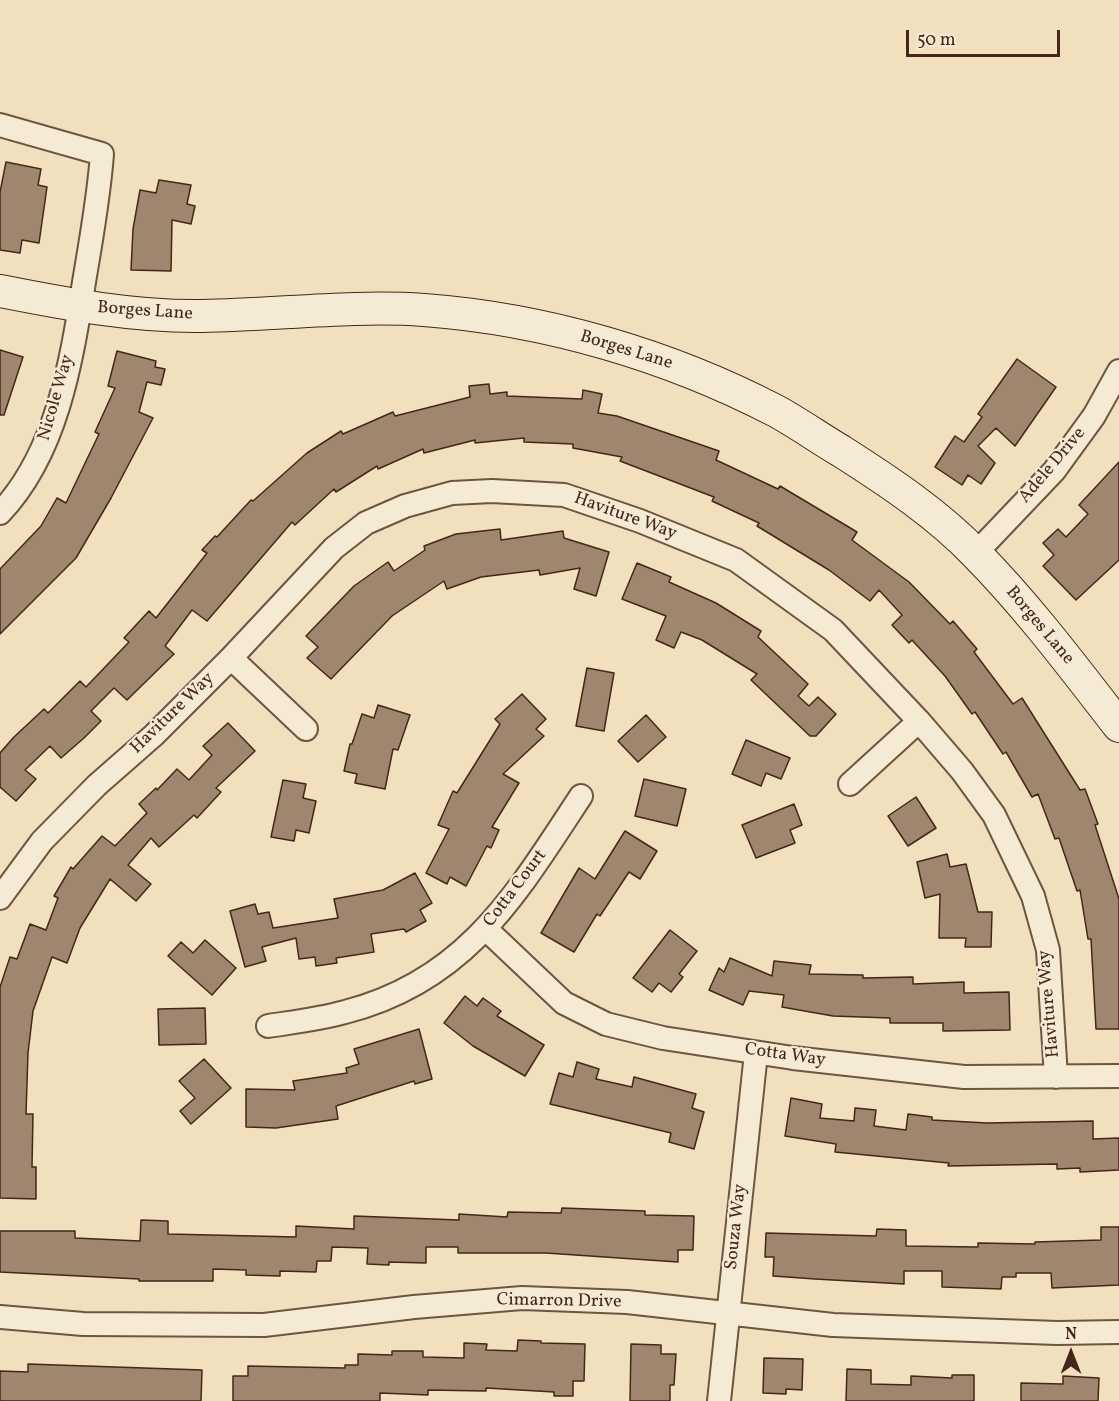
<!DOCTYPE html>
<html>
<head>
<meta charset="utf-8">
<style>
  body { margin:0 }
  #map { position:relative; width:1119px; height:1401px; overflow:hidden; background:#f0e0bd; font-family:Vollkorn,serif }
  canvas { display:block }
  .north { position:absolute; left:1041px; top:1323px; width:60px; height:60px; -webkit-text-stroke:4px #f5ebd4; paint-order:stroke; rotate:0deg; font-size:16px; font-weight:700; line-height:24px; text-align:center; color:#462619 }
  .north::after { content:''; display:block; margin:auto; width:21px; height:27px; background:#462619; clip-path:polygon(50% 0,100% 100%,50% 72%,0 100%) }
  .scale { position:absolute; left:906px; top:30px; width:154px; height:27px; box-sizing:border-box; border:3px solid #462619; border-top:0; padding-left:8px; font-size:18px; line-height:21px; white-space:nowrap; color:#462619; -webkit-text-stroke:4px #f5ebd4; paint-order:stroke }
</style>
</head>
<body>
<div id="map">
<canvas width="1119" height="1401"></canvas>
<div class="north">N</div>
<div class="scale">50 m</div>
</div>
<script>
const ctx = document.querySelector('canvas').getContext('2d');
ctx.lineJoin = 'round';
function fillPath(path, color) {
  ctx.fillStyle = color;
  ctx.fill(path, 'evenodd');
}
function stroke(path, color, width, dash) {
  ctx.strokeStyle = color;
  ctx.lineWidth = width;
  ctx.lineCap = dash ? 'butt' : 'round';
  ctx.setLineDash(dash || []);
  ctx.stroke(path);
}
function write(font, color, halo, rows, align = 'center') {
  ctx.font = font + ' Vollkorn,serif';
  ctx.lineWidth = 4.5;
  ctx.setLineDash([]);
  ctx.textBaseline = 'middle';
  ctx.strokeStyle = halo;
  ctx.fillStyle = color;
  for (const [text, x, y, turn = 0] of rows) {
    ctx.save();
    ctx.translate(x, y);
    ctx.rotate((+turn || 0) * Math.PI / 180);
    ctx.textAlign = isNaN(turn) ? turn : align;
    if (halo) ctx.strokeText(text, 0, 0);
    ctx.fillText(text, 0, 0);
    ctx.restore();
  }
}
const building = new Path2D(`
  M6,162L41,169L38,185L47,187L39,243L22,240L20,253L0,250V192Z
  M159,180L191,185L187,204L195,206L191,224L172,220L171,271L131,270L133,229L140,190L156,193Z
  M0,350L23,357L4,415H0Z
  M117,351L156,361L155,367L165,369L161,385L147,382L139,412L153,418L111,498L76,558L0,634V569L41,526L57,498L66,503L99,434L95,432L115,388L108,386Z
  M1017,359L1056,387L1015,446L996,428L978,446L995,463L981,484L968,475L962,485L935,467L955,436L964,442L982,417L978,414Z
  M489,384L490,394L507,392V396L582,399L583,390L602,394L598,413L617,416L719,451L716,460L778,489L780,486L857,532L852,540L909,582L950,624L953,621L977,649L974,652L1013,704L1022,698L1080,790L1085,789L1098,824L1095,825L1119,899V1029H1096L1091,939H1088L1080,890L1077,891L1059,838L1055,839L1038,794L1032,797L1006,752L1003,754L975,712L972,714L945,676L912,640L909,643L892,625L902,615L879,590L870,601L829,570L757,526L759,523L712,501L714,497L620,461L622,457L573,448V444L524,442V438L475,443V440L424,453L423,449L378,469L377,466L336,492L334,489L295,525L292,522L207,621L192,610L165,646L174,654L127,700L114,688L91,711L101,721L84,738L61,758L50,746L25,770L36,779L16,801L0,787V753L14,737L44,709L48,713L80,681L86,687L129,642L124,638L149,611L156,618L207,553L202,550L215,536L217,537L251,500L253,501L307,453L341,431L343,434L393,412L395,416L470,397L469,386Z
  M1119,462V560L1076,600L1043,566L1054,555L1043,543L1058,529L1066,537L1088,514L1079,505Z
  M500,529L501,540L563,531L564,538L609,552L596,596L574,589L580,568L540,575L539,570L481,577L447,589L444,581L392,616L331,679L307,658L318,647L306,636L354,586L388,562L394,571L425,550L424,546L456,534Z
  M637,563L671,577L669,582L716,603L761,631L758,637L808,684L798,696L809,706L818,697L836,714L816,736H810L751,680L757,674L702,640L681,632L674,648L656,640L666,616L622,599Z
  M587,668L614,673L604,731L576,726Z
  M522,694L546,719L536,729L544,736L503,774L519,783L492,827L499,830L491,848L487,846L466,886L450,877L447,884L426,873L449,829L438,825L453,791L457,793L500,724L495,719Z
  M378,705L410,715L398,750L393,749L385,789L355,783L357,774L344,771L350,744H352L362,714L374,718Z
  M646,715L666,737L638,762L618,741Z
  M228,723L255,751L216,788L221,792L197,818L194,815L159,847L151,838L128,865L151,884L136,901L110,879L80,928L67,963L52,957L33,1011L28,1053L26,1114H33L32,1167H36V1199L0,1198V987L10,957L17,959L30,924L46,930L58,898L54,896L71,867L73,869L102,836L115,846L147,813L139,804L156,788L157,790L177,769L189,780L212,755L203,746Z
  M746,740L790,758L781,779L766,773L761,786L732,774Z
  M644,779L686,789L677,826L635,816Z
  M283,780L306,784L303,798L316,801L309,833L296,830L294,841L271,837Z
  M916,797L936,828L908,846L888,816Z
  M794,804L802,825L790,830L795,843L756,858L742,825Z
  M625,831L657,851L640,879L629,872L600,916L597,914L574,952L541,933L579,868L595,879Z
  M947,854L950,867L966,864L978,912H992L991,947H965L966,938H939L940,894L925,898L917,862Z
  M415,873L432,903L420,910L426,921L406,932L404,929L371,934L374,952L336,958L337,963L316,966L315,957L299,959L296,938L262,947L266,961L245,967L230,911L255,904L258,914L269,912L273,928L338,918L334,899L383,890Z
  M670,930L697,951L679,974L683,977L671,992L659,983L652,992L633,978Z
  M205,940L236,968L212,995L168,956L181,942L193,953Z
  M730,958L772,976L774,961L811,965L809,974L863,975V978L913,977V984L964,982V993L1009,992L1010,1030L943,1031V1023H890V1018L833,1016L782,1007L784,995L749,991L743,1005L709,990L719,968L724,972Z
  M465,996L477,1006L483,998L501,1011L497,1016L544,1045L525,1076L473,1046L444,1023Z
  M205,1008L206,1044L159,1045L158,1009Z
  M419,1029L432,1079L415,1084L414,1081L336,1106L338,1119L276,1128L246,1127V1089L295,1090L293,1081L347,1073L346,1068L359,1064L354,1049Z
  M204,1059L231,1088L191,1124L180,1111L195,1098L179,1081Z
  M577,1062L599,1069L596,1079L632,1087L634,1077L696,1094L692,1108L704,1112L694,1149L669,1142L671,1133L550,1104L559,1073L573,1077Z
  M791,1098L822,1104L820,1118L854,1121L855,1108L876,1110L874,1126L906,1130L908,1114L932,1117V1120L987,1123L1093,1121V1139L1119,1138V1170L1080,1172V1168L1057,1169V1164L948,1166L949,1163L835,1152L836,1144L785,1136Z
  M562,1208L645,1211V1215L694,1216L693,1250H678V1262L546,1253H458V1247H426V1263L389,1262V1265L367,1264L368,1248L332,1247L331,1261H317L316,1272L280,1271V1276L246,1275V1270L213,1269V1281H139V1279L0,1272V1231H75V1238L140,1241L141,1220L168,1221V1234L296,1237V1226L354,1229V1216L459,1220V1214L507,1217L508,1212L561,1213Z
  M1101,1227H1119V1285L1052,1288L1051,1273H1016V1277H1002L1001,1289L942,1287V1271H904V1284L815,1279L773,1276L774,1257H765L766,1233L876,1236L877,1229L906,1230V1246L978,1247V1243L1035,1244V1242L1101,1240Z
  M518,1340L541,1341V1343L585,1344L584,1381H573V1396H554V1392L486,1388V1391L428,1390V1395L380,1393V1401H233V1376H248V1366L345,1368V1365H358V1354L392,1355V1351H423V1357L464,1358V1343L487,1344L486,1350L517,1351Z
  M631,1344L661,1345V1354H676L674,1385H670V1401H630Z
  M764,1358L803,1359L802,1390L786,1389V1394L763,1393Z
  M28,1364L202,1370L201,1401H0V1371L28,1372Z
  M847,1369L871,1370V1384L911,1385V1376L952,1378V1375H974V1401H846Z
  M1063,1376L1099,1378L1098,1401H1021V1383L1063,1384Z`);
fillPath(building, '#9e876e');
stroke(building, '#462619', 1.5);
const street = new Path2D(`
  M0,125L102,154C99,195 92,235 85,276C72,356 59,451 0,513
  M976,553L1054,471L1094,416L1119,371
  M231,658L306,729
  M850,784L919,721
  M0,898L42,841L97,785L154,735L231,658L334,548L366,523L405,506L452,493L492,491L564,495L640,521L736,560L833,630L919,721L962,771L994,815L1033,896L1048,950L1056,1077
  M487,930L564,1003L606,1024L663,1038L793,1058L964,1077L1119,1076
  M268,1026C294,1022 320,1019 345,1012C467,981 517,893 581,796
  M0,1317L83,1324L264,1325L414,1307L522,1298L627,1302L833,1325L1057,1333L1119,1332
  M719,1401L756,1053`);
const secondary = new Path2D(`
  M0,291C66,304 134,317 202,316C276,315 350,305 424,310C545,319 668,355 776,411C798,423 819,438 841,451C888,481 938,514 977,555C1029,608 1073,667 1119,726`);
stroke(street, '#705442', 26);
stroke(secondary, '#462619', 34);
stroke(street, '#f5ebd4', 22);
stroke(secondary, '#f5ebd4', 32);
write('18px', '#462619', '#f5ebd4', [
  ["Borges Lane",145,312,4],
  ["Borges Lane",626,351,17],
  ["Nicole Way",57,398,-74],
  ["Adele Drive",1053,466,-50],
  ["Haviture Way",625,517,20],
  ["Borges Lane",1039,626,50],
  ["Haviture Way",173,714,-44],
  ["Cotta Court",516,889,-53],
  ["Haviture Way",1050,1004,-95],
  ["Cotta Way",785,1056,8],
  ["Souza Way",737,1227,-84],
  ["Cimarron Drive",559,1302,1]
]);
</script>
</body>
</html>
